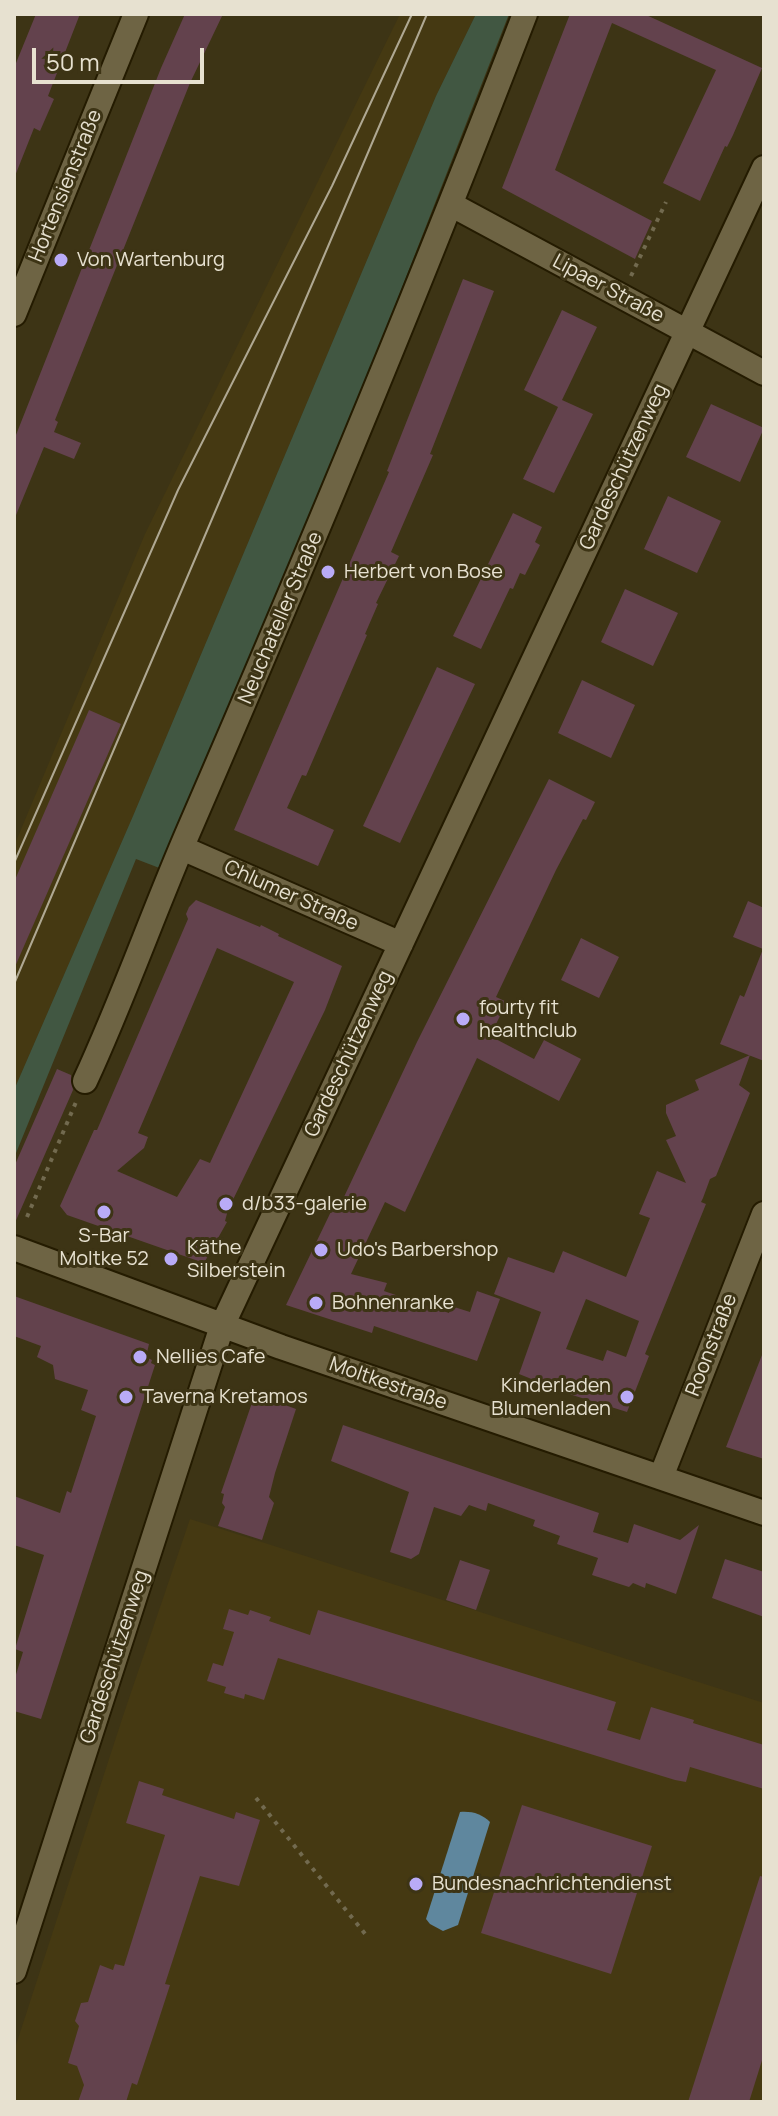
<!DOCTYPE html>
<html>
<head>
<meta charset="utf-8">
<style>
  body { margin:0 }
  #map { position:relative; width:778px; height:2116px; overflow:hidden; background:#3d3415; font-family:Manrope,sans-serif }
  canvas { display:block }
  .frame { position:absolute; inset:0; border:16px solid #e7e1d0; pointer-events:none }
  .scale { position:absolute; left:32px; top:48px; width:172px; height:36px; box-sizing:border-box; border:4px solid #e7e1d0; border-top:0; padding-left:10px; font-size:24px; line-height:28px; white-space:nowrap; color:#e7e1d0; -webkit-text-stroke:6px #3d3415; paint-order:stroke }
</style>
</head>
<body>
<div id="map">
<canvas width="778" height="2116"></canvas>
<div class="frame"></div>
<div class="scale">50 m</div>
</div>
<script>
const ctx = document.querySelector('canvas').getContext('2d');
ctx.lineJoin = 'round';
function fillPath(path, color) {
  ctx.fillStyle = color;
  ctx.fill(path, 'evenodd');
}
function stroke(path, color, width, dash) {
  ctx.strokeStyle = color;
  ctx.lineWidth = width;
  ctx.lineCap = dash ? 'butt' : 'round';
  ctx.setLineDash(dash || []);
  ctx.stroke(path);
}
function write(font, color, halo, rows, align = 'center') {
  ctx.font = font + ' Manrope,sans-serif';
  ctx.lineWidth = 6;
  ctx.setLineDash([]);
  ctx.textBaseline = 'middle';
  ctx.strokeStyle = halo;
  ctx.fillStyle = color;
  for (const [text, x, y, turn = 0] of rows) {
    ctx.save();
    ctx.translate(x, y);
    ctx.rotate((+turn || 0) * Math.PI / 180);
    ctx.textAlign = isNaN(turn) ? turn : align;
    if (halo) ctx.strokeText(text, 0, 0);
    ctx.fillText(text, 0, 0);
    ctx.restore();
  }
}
fillPath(new Path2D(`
  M400,14H476L436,96L133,816L14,1090V846L145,534Z
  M190,1519L764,1703V2102H14V2051L123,1716Z`), '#453912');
fillPath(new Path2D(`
  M476,14H509L338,451L175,829L162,869L136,859L14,1158V1090L133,816L436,96Z`), '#415742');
fillPath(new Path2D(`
  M460,1812C472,1811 482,1814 490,1822L458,1925L443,1931L430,1924L426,1919Z`), '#5f879e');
fillPath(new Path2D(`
  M36,14H80L48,96L54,99L40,131L34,128L15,176L14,68Z
  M185,14H223L190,83L55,420L58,422L54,432L81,443L74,459L44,447L14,520V440L161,68Z
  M570,14H644L762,68L733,135L727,147L725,146L700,201L663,183L716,70L612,23L555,170L652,221L635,259L502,188Z
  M463,279L494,291L430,454L433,455L391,552L399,556L376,603L378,604L365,634L367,635L306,776L302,775L287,808L334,830L318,866L234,830L389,472L387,471Z
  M562,310L597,327L562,400L593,414L554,493L523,479L558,407L524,390Z
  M711,404L764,428L740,482L686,457Z
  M668,496L721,521L697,573L644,549Z
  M513,513L542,527L535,542L540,545L525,575L520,573L513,589L510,588L481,649L453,636Z
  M625,589L678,613L653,666L601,642Z
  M437,667L475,684L400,843L363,826Z
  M582,680L635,705L611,758L558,733Z
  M89,710L121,724L14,969V882Z
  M549,779L595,802L586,820L583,819L556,870L496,997L507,1002L490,1036L534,1059L544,1040L581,1059L559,1101L477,1058L405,1212L385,1202L351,1274L387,1283L384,1291L449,1313L451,1306L470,1312L477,1291L500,1299L477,1361L374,1326L372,1333L286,1305L338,1197L343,1199L417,1042Z
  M196,900L260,927L261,925L279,934L278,936L342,966L325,1010L228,1210L225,1221L227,1222L204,1263L67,1215L60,1206L94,1130H97L188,919L186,914L189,907ZM217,948L294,982L210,1163L200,1159L177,1197L117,1171L144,1148L148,1137L138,1133Z
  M748,901L764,908V1061L720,1044L740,995L744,997L763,949L733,937Z
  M581,938L619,957L599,998L561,980Z
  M750,1055L739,1085L750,1093L716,1176L710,1179L703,1198L701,1202L706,1204L645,1354L649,1356L627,1412L569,1394L519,1374L541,1312L494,1294L508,1257L554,1273L563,1251L626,1277L650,1218L639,1214L657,1171L686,1183L666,1140L676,1136L666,1113V1105L699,1090L695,1080ZM586,1299L639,1321L626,1357L607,1350L603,1361L566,1349Z
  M57,1069L71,1075L73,1090L14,1225V1167Z
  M14,1296L149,1344L146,1357L152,1360L151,1363L155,1365L41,1719L14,1711V1681L23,1652L15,1649L44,1555L14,1545V1496L60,1513L67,1491L71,1493L96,1416L81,1410L88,1390L55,1379L53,1365L37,1357L41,1346L14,1336Z
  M762,1355H764V1459L726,1447Z
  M255,1394L296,1409L275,1473L269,1497L274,1503L262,1540L218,1526L225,1507L222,1503L224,1494L221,1493Z
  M343,1425L599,1513L593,1532L628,1543L634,1524L680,1540L699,1525L676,1594L646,1583L645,1588L633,1583L629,1587L592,1575L598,1558L557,1544L560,1536L533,1526L535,1520L488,1503L486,1511L469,1505L461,1516L434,1507L419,1554L411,1559L390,1552L409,1492L331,1461Z
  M725,1559L764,1572V1617L712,1598Z
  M460,1560L490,1570L476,1610L446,1600Z
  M229,1609L248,1615L250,1610L271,1617L269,1621L310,1635L318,1610L616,1702L607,1730L640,1740L651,1707L694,1720L693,1723L764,1745V1789L690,1767L686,1782L675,1780L278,1658L264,1700L245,1694L244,1699L224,1693L226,1687L207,1681L213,1663L223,1666L234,1632L223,1629Z
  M139,1781L164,1789L162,1795L234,1819L236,1812L260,1820L239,1886L200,1876L165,1984L170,1985L157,2025L137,2085L132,2083L126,2102H78L84,2085L77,2066L68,2063L79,2026L75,2021L81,2003L88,2002L100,1965L113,1970L115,1964L124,1966L165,1835L126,1823Z
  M522,1805L652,1846L611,1974L481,1933Z
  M760,1876L764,1877V2054L749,2102H688Z`), '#63424d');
const minor = new Path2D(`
  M452,205L764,373
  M14,314L136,14
  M182,848L401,944
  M85,1081C123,999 153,913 189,830C306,560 419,289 525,14
  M14,1248L281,1347L764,1513
  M661,1477L764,1214
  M14,1971L222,1326L764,168`);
stroke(minor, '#241b00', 28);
stroke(new Path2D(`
  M631,276L666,202
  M27,1217L76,1102
  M256,1798L366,1935`), '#726a4f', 4, [4, 6]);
stroke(minor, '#6e6444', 24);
stroke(new Path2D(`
  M14,863L178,490L332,186L412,14
  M14,984L427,14`), '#afa892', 2);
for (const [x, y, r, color] of [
  [61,260,8,"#b9abf7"],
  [328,572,8,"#b9abf7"],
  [463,1019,8,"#b9abf7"],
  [226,1204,8,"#b9abf7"],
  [104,1212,8,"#b9abf7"],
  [321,1250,8,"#b9abf7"],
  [171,1259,8,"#b9abf7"],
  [316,1303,8,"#b9abf7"],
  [140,1357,8,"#b9abf7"],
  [126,1397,8,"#b9abf7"],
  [627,1397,8,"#b9abf7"],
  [416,1884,8,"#b9abf7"]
]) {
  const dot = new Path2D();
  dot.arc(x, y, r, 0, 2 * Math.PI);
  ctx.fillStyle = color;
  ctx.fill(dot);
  stroke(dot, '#3d3415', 3);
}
write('20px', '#e7e1d0', '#3d3415', [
  ["Hortensienstraße",66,186,-68],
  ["Lipaer Straße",608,289,28],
  ["Gardeschützenweg",624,467,-65],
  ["Neuchateller Straße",281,618,-67],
  ["Chlumer Straße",291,896,24],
  ["Gardeschützenweg",349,1054,-65],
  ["Roonstraße",712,1345,-69],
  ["Moltkestraße",388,1384,19],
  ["Gardeschützenweg",115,1657,-72]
]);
write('20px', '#e7e1d0', '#3d3415', [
  ["Von Wartenburg",77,260],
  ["Herbert von Bose",344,572],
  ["fourty fit",479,1008],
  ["healthclub",479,1031],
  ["d/b33-galerie",242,1204],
  ["S-Bar",104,1236,"center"],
  ["Moltke 52",104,1259,"center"],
  ["Käthe",187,1248],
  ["Silberstein",187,1271],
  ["Udo's Barbershop",337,1250],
  ["Bohnenranke",332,1303],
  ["Nellies Cafe",156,1357],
  ["Kinderladen",611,1386,"right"],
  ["Blumenladen",611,1409,"right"],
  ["Taverna Kretamos",142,1397],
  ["Bundesnachrichtendienst",432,1884]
], 'left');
</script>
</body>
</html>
